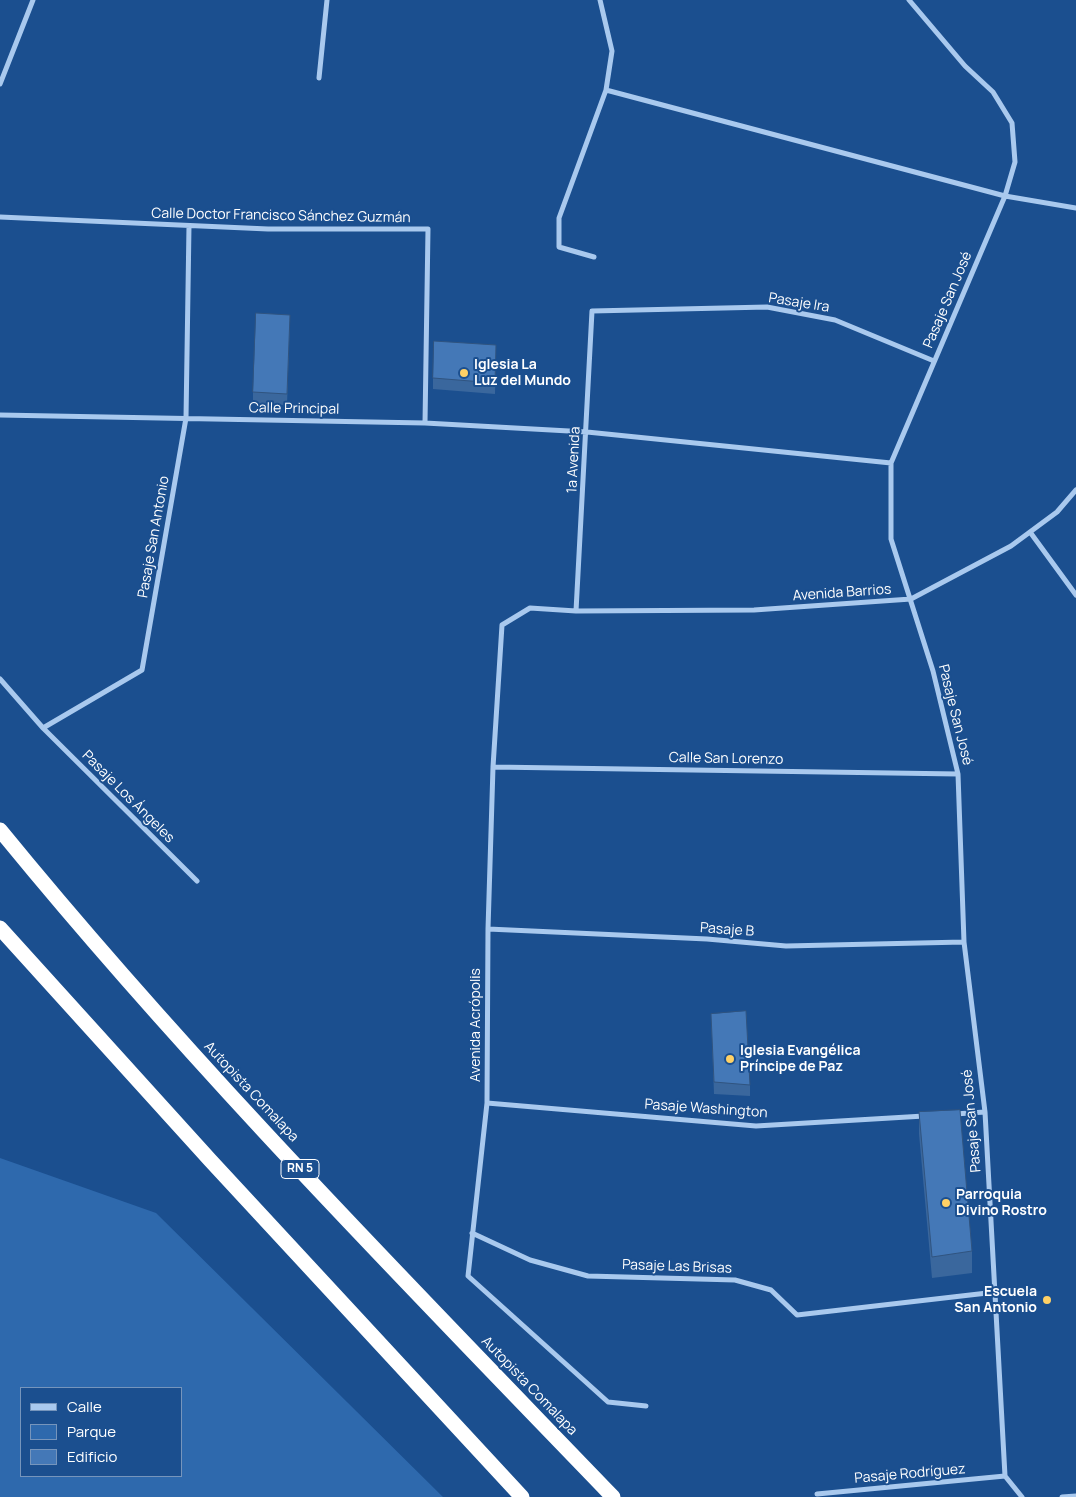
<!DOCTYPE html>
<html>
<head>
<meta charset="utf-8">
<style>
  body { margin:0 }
  #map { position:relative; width:1076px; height:1497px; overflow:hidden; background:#1b4f8f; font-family:Manrope,sans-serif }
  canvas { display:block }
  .legend { position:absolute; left:20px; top:1387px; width:162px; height:90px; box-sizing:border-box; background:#1b4f8f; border:1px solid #7695bc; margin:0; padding:6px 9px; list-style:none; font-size:15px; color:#fff }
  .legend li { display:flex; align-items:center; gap:10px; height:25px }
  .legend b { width:25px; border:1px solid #7695bc }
</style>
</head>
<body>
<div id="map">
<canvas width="1076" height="1497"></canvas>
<ul class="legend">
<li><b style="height:6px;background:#a9c9ee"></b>Calle</li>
<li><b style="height:14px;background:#2e69ad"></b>Parque</li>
<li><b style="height:14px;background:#4478b7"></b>Edificio</li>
</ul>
</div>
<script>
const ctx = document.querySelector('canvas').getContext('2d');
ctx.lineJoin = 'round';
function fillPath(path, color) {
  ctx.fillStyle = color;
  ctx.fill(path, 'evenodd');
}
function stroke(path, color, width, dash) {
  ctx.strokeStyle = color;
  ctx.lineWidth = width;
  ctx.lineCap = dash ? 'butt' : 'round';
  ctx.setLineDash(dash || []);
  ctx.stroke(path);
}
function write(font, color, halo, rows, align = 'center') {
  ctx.font = font + ' Manrope,sans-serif';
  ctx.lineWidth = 4;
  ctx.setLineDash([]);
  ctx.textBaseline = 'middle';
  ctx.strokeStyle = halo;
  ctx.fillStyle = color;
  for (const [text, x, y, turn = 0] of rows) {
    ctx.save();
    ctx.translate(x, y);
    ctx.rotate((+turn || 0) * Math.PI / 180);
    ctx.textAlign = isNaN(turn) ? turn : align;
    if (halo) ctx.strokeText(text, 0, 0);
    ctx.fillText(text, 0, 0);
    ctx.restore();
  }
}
fillPath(new Path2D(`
  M0,1158L156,1213L443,1497H0ZM21,1388H181V1476H21Z`), '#2e69ad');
stroke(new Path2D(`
  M909,0L965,66L993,92L1012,123L1015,162L1005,196L891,463V539L933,671L958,774L964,942L985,1112L1005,1476L1022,1497
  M319,78L327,0
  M0,84L33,0
  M606,90L1005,196L1076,208
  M0,217L268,229H428L425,423
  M594,257L559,247V218L606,90L612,51L600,0
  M0,415L425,423L587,432L891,463
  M1030,532L1076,595
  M576,611L592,311L767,307L835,320L934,361
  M0,679L43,728L142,670L186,418L189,226
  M43,728L197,881
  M493,767L958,774
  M488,929L707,939L786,946L964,942
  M487,1103L756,1126L924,1116
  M955,1114L985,1112
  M472,1233L530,1260L588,1276L735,1280L771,1290L797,1315L996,1292
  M646,1406L608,1402L468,1276L487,1103L488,929L493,767L502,625L530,608L576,611L754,610L911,599L1011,546L1057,512L1076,490
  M817,1494L1005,1476
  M1062,1497L1076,1496`), '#a9c9ee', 5);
stroke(new Path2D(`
  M0,830C191,1064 404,1280 613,1497
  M0,928L210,1160L522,1497`), '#fff', 15);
fillPath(new Path2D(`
  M290,315L287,405L253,404V392Z
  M496,345L495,394L433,389V378Z
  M711,1014L750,1085V1096L714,1094Z
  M919,1112L972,1251V1273L932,1278L919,1134Z`), '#3a679d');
const building = new Path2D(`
  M256,313L290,315L287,394L253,392Z
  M434,341L496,345L495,383L433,378Z
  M746,1011L750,1085L714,1082L711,1014Z
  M960,1110L972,1251L932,1257L919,1112Z`);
fillPath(building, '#4478b7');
stroke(building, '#305480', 1);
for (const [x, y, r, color] of [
  [464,373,5,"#ffd166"],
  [730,1059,5,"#ffd166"],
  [946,1203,5,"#ffd166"],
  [1047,1300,5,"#ffd166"]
]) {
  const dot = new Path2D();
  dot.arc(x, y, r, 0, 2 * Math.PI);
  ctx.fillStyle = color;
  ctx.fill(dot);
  stroke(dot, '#1b4f8f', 2);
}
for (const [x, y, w] of [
  [300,1169,38]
]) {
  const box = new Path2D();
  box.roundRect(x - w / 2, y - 9.5, w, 19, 4);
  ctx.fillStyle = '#1b4f8f';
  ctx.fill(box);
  stroke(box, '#fff', 1);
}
write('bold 12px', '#fff', null, [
  ["RN 5",300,1169]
]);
write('14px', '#fff', '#1b4f8f', [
  ["Calle Doctor Francisco Sánchez Guzmán",281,216,1],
  ["Pasaje San José",948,300,-67],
  ["Pasaje Ira",799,303,9],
  ["Calle Principal",294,409,1],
  ["1a Avenida",574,460,-87],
  ["Pasaje San Antonio",154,537,-80],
  ["Avenida Barrios",842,593,-4],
  ["Pasaje San José",955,715,76],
  ["Calle San Lorenzo",726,759,1],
  ["Pasaje Los Ángeles",128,797,45],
  ["Pasaje B",727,930,4],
  ["Avenida Acrópolis",476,1025,-90],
  ["Autopista Comalapa",251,1092,47],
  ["Pasaje Washington",706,1109,4],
  ["Pasaje San José",972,1121,-95],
  ["Pasaje Las Brisas",677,1267,2],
  ["Autopista Comalapa",529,1386,46],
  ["Pasaje Rodríguez",910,1474,-5]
]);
write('bold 14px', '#fff', '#1b4f8f', [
  ["Iglesia La",474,365],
  ["Luz del Mundo",474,381],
  ["Iglesia Evangélica",740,1051],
  ["Príncipe de Paz",740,1067],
  ["Parroquia",956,1195],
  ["Divino Rostro",956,1211],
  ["Escuela",1037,1292,"right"],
  ["San Antonio",1037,1308,"right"]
], 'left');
</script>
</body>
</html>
